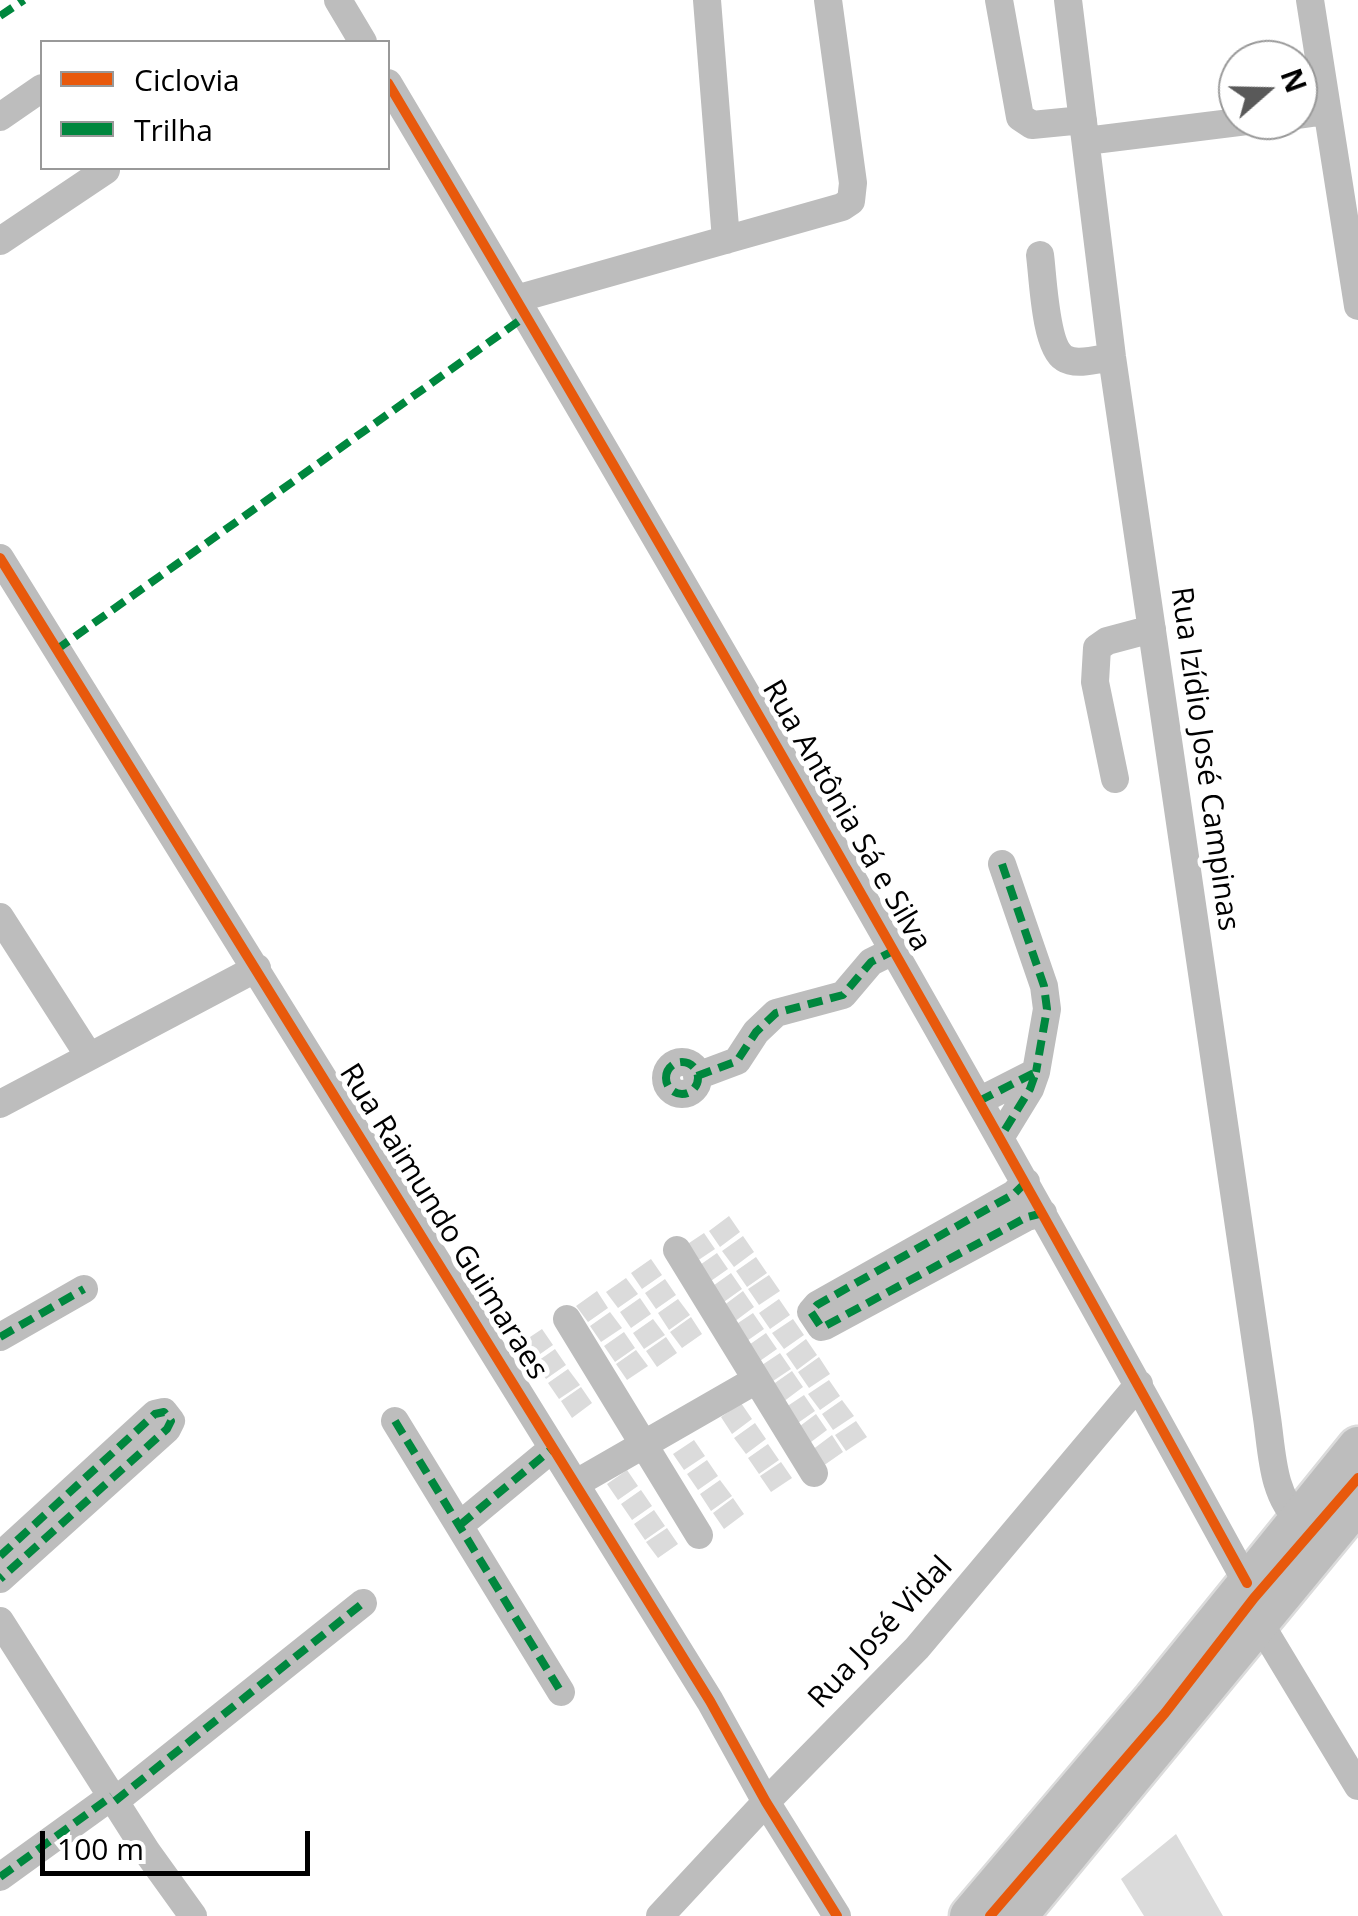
<!DOCTYPE html>
<html>
<head>
<meta charset="utf-8">
<style>
  body { margin:0 }
  #map { position:relative; width:1358px; height:1916px; overflow:hidden; background:#fff; font-family:"Open Sans",sans-serif }
  canvas { display:block }
  .legend { position:absolute; left:40px; top:40px; width:350px; height:130px; box-sizing:border-box; background:#fff; border:2px solid #999; margin:0; padding:12px 18px; list-style:none; font-size:30px; color:#000 }
  .legend li { display:flex; align-items:center; gap:20px; height:50px }
  .legend b { width:50px; border:2px solid #999 }
  .north { position:absolute; left:1218px; top:40px; width:100px; height:100px; box-sizing:border-box; background:#fff; border:2px solid #999; border-radius:50%; rotate:70deg; font-size:28px; font-weight:700; line-height:40px; text-align:center; color:#000 }
  .north::after { content:''; display:block; margin:auto; width:35px; height:45px; background:#595959; clip-path:polygon(50% 0,100% 100%,50% 72%,0 100%) }
  .scale { position:absolute; left:40px; top:1831px; width:270px; height:45px; box-sizing:border-box; border:5px solid #000; border-top:0; padding-left:12px; font-size:30px; line-height:35px; white-space:nowrap; color:#000; -webkit-text-stroke:8px #fff; paint-order:stroke }
</style>
</head>
<body>
<div id="map">
<canvas width="1358" height="1916"></canvas>
<ul class="legend">
<li><b style="height:12px;background:#e8590c"></b>Ciclovia</li>
<li><b style="height:12px;background:#00873e"></b>Trilha</li>
</ul>
<div class="north">N</div>
<div class="scale">100 m</div>
</div>
<script>
const ctx = document.querySelector('canvas').getContext('2d');
ctx.lineJoin = 'round';
function fillPath(path, color) {
  ctx.fillStyle = color;
  ctx.fill(path, 'evenodd');
}
function stroke(path, color, width, dash) {
  ctx.strokeStyle = color;
  ctx.lineWidth = width;
  ctx.lineCap = dash ? 'butt' : 'round';
  ctx.setLineDash(dash || []);
  ctx.stroke(path);
}
function write(font, color, halo, rows, align = 'center') {
  ctx.font = font + ' "Open Sans",sans-serif';
  ctx.lineWidth = 10;
  ctx.setLineDash([]);
  ctx.textBaseline = 'middle';
  ctx.strokeStyle = halo;
  ctx.fillStyle = color;
  for (const [text, x, y, turn = 0] of rows) {
    ctx.save();
    ctx.translate(x, y);
    ctx.rotate((+turn || 0) * Math.PI / 180);
    ctx.textAlign = isNaN(turn) ? turn : align;
    if (halo) ctx.strokeText(text, 0, 0);
    ctx.fillText(text, 0, 0);
    ctx.restore();
  }
}
fillPath(new Path2D(`
  M729,1216L740,1232L720,1247L709,1231Z
  M704,1233L715,1249L694,1263L683,1247Z
  M743,1236L754,1252L734,1267L722,1251Z
  M717,1253L728,1269L708,1283L697,1267Z
  M756,1257L767,1273L747,1287L736,1271Z
  M651,1259L662,1275L642,1289L631,1273Z
  M731,1273L742,1289L721,1304L710,1288Z
  M769,1275L780,1291L759,1305L748,1289Z
  M626,1278L638,1294L618,1308L606,1292Z
  M665,1279L676,1295L656,1309L645,1293Z
  M597,1291L608,1308L588,1322L576,1306Z
  M743,1291L754,1307L734,1322L723,1306Z
  M640,1298L651,1314L631,1328L620,1312Z
  M678,1299L690,1315L669,1330L658,1313Z
  M779,1299L790,1315L770,1329L759,1313Z
  M610,1312L622,1328L601,1342L590,1326Z
  M753,1313L764,1329L744,1343L732,1327Z
  M691,1317L702,1334L682,1348L670,1332Z
  M653,1319L665,1335L644,1349L633,1333Z
  M793,1319L804,1335L784,1349L772,1333Z
  M542,1329L553,1345L533,1359L521,1343Z
  M624,1332L635,1348L615,1362L604,1346Z
  M766,1333L777,1349L757,1363L746,1347Z
  M666,1337L677,1353L657,1367L646,1351Z
  M806,1339L817,1355L797,1370L786,1354Z
  M555,1349L566,1365L546,1379L535,1363Z
  M636,1350L648,1366L627,1380L616,1364Z
  M780,1353L791,1369L770,1383L759,1367Z
  M819,1357L830,1374L809,1388L798,1372Z
  M568,1369L580,1385L559,1399L548,1383Z
  M792,1371L803,1387L783,1402L772,1385Z
  M829,1380L840,1396L820,1410L808,1394Z
  M581,1387L592,1403L572,1418L561,1401Z
  M804,1395L815,1411L795,1425L783,1409Z
  M842,1400L854,1416L833,1430L822,1414Z
  M741,1403L752,1419L732,1434L721,1417Z
  M816,1414L827,1430L807,1445L796,1429Z
  M856,1421L867,1437L846,1451L835,1435Z
  M755,1423L766,1439L746,1454L734,1438Z
  M832,1435L843,1452L823,1466L812,1450Z
  M694,1440L705,1456L684,1470L673,1454Z
  M768,1444L779,1460L759,1474L748,1458Z
  M707,1460L718,1476L698,1490L687,1474Z
  M781,1462L792,1478L771,1492L760,1476Z
  M627,1470L638,1486L618,1500L607,1484Z
  M720,1480L732,1496L711,1511L700,1494Z
  M641,1490L652,1506L632,1520L621,1504Z
  M733,1498L744,1514L724,1529L713,1513Z
  M654,1510L665,1526L645,1540L634,1524Z
  M667,1528L678,1544L658,1558L646,1542Z
  M1176,1834L1223,1916H1144L1121,1879Z`), '#dbdbdb');
const highway = new Path2D(`
  M970,1916L1154,1699L1358,1447
  M1017,1916L1358,1502`);
stroke(highway, '#dbdbdb', 45);
stroke(new Path2D(`
  M338,0L363,42
  M707,0L726,240
  M999,0L1020,117L1032,125L1083,120
  M1068,0L1112,357L1267,1418C1272,1451 1272,1497 1300,1520
  M1310,0L1358,306
  M388,83C683,578 970,1078 1247,1583
  M1298,115L1326,111
  M0,117L42,88
  M1086,141L1255,120
  M0,241L106,170
  M1040,255C1043,277 1045,346 1064,358C1076,366 1099,359 1112,357
  M516,299L842,207L851,201L853,183L828,0
  M0,558L710,1701L766,1802L837,1916
  M1115,779L1095,682L1097,648L1107,641L1152,629
  M1002,864L1044,986L1047,1009L1036,1072
  M0,917L89,1056
  M666 1078a16 16 0 1 1 32 0a16 16 0 1 1-32 0Z
  M697,1076L737,1061L756,1032L776,1013L843,995L871,962L895,950
  M979,1101L1036,1072L1030,1089L1000,1138
  M0,1104L257,968
  M1026,1182L1014,1194L817,1305L811,1312L821,1327L825,1326L1027,1217L1043,1213
  M677,1250L814,1473
  M567,1319L699,1535
  M0,1337L84,1289
  M395,1421L561,1692
  M575,1484L756,1380
  M460,1525L553,1448
  M0,1556L155,1414L164,1412L171,1421L167,1429L0,1579
  M0,1621L147,1852L193,1916
  M1259,1622L1358,1786
  M115,1801L363,1603
  M0,1877L112,1796
  M660,1916L766,1802L917,1648L1139,1384`), '#bdbdbd', 28);
stroke(highway, '#bdbdbd', 40);
stroke(new Path2D(`
  M0,16L24,0
  M56,650L526,316
  M1002,864L1044,986L1047,1009L1036,1072
  M666 1078a16 16 0 1 1 32 0a16 16 0 1 1-32 0Z
  M697,1076L737,1061L756,1032L776,1013L843,995L871,962L895,950
  M979,1101L1036,1072L1030,1089L1000,1138
  M1026,1182L1014,1194L817,1305L811,1312L821,1327L825,1326L1027,1217L1043,1213
  M0,1337L84,1289
  M395,1421L561,1692
  M460,1525L553,1448
  M0,1556L155,1414L164,1412L171,1421L167,1429L0,1579
  M115,1801L363,1603
  M0,1877L112,1796`), '#00873e', 8, [15, 8]);
stroke(new Path2D(`
  M388,83C683,578 970,1078 1247,1583
  M0,558L710,1701L766,1802L837,1916
  M990,1916L1165,1713L1254,1598L1358,1478`), '#e8590c', 10);
write('30px', '#000', '#fff', [
  ["Rua Izídio José Campinas",1204,759,82],
  ["Rua Antônia Sá e Silva",846,816,60],
  ["Rua Raimundo Guimaraes",443,1222,58],
  ["Rua José Vidal",881,1633,-47]
]);
</script>
</body>
</html>
